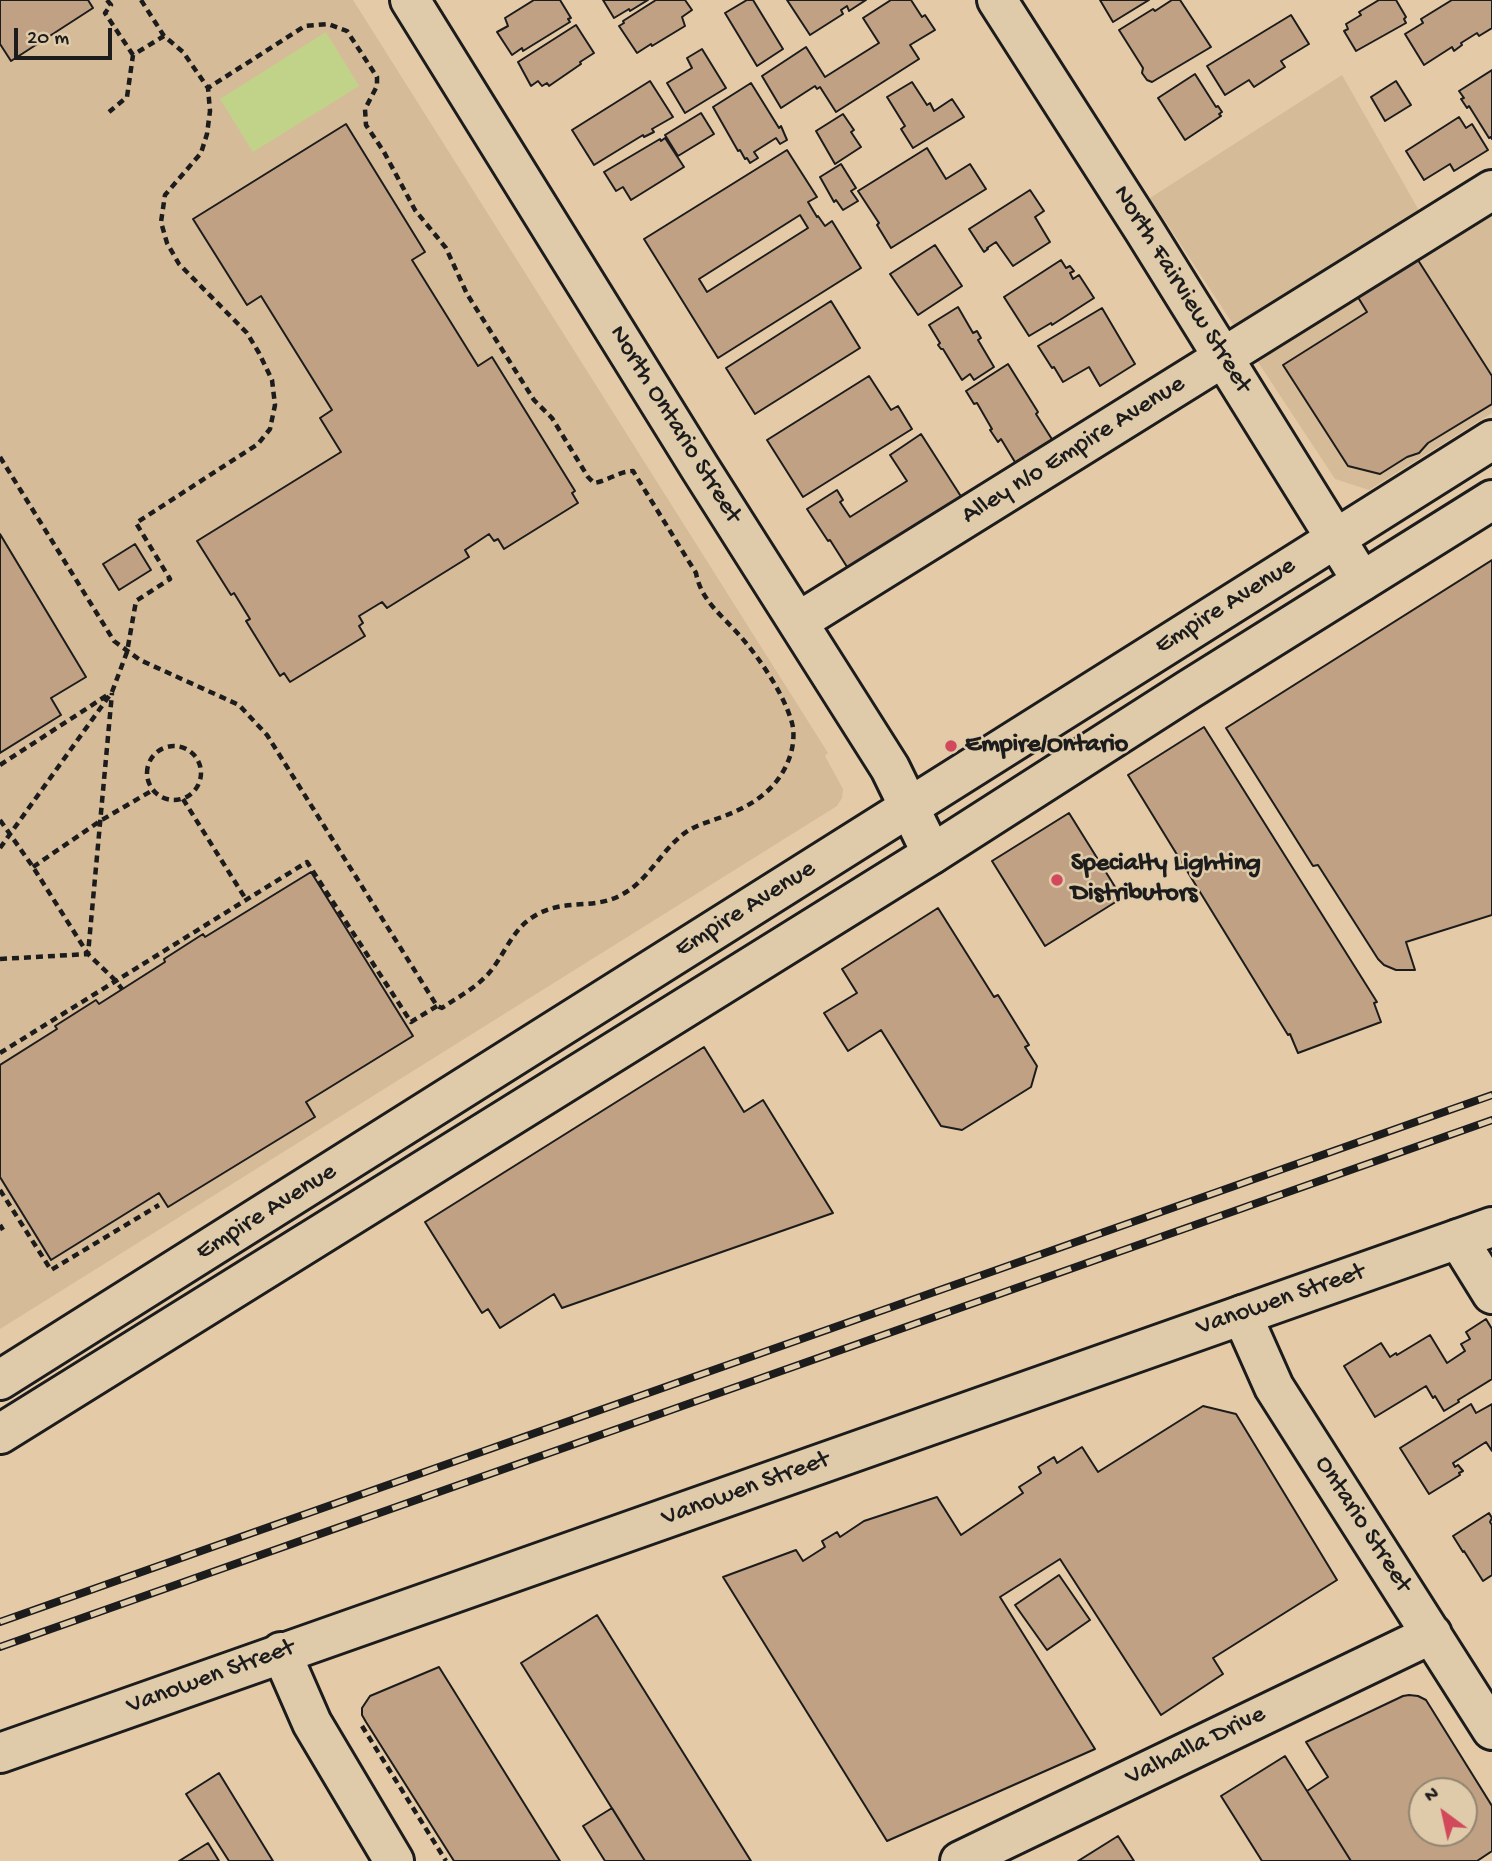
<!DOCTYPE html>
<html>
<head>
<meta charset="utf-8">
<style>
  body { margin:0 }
  #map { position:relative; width:1492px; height:1861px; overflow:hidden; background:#e4caa7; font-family:"Gochi Hand",sans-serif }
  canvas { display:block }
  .north { position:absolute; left:1408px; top:1777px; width:70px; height:70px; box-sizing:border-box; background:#dfcbaa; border:2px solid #918571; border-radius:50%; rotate:327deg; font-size:19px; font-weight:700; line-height:28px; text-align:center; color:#1c1c1c }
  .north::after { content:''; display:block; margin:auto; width:24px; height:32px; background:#d1495b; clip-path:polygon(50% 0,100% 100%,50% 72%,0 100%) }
  .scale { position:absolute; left:14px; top:28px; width:98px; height:32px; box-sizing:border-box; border:4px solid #1c1c1c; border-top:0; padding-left:9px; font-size:21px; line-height:24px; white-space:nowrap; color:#1c1c1c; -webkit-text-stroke:5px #dfcbaa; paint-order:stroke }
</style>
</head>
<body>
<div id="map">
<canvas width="1492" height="1861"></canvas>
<div class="north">N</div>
<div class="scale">20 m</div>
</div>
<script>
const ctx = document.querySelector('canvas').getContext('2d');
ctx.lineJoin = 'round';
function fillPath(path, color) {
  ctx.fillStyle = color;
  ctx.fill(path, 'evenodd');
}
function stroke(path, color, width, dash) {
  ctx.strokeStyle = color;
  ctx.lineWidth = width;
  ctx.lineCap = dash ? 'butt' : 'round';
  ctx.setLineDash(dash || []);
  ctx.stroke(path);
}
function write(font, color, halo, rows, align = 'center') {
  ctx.font = font + ' "Gochi Hand",sans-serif';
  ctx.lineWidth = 5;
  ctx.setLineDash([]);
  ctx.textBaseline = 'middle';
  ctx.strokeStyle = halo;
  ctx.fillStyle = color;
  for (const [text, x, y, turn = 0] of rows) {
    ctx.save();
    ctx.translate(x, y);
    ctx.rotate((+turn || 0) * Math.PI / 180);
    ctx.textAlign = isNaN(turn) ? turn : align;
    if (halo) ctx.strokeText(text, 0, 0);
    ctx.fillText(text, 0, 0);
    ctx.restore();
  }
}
fillPath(new Path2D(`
  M0,0H353L828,753L825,756L843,789L842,798L837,806L0,1329Z
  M1342,75L1421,214L1492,171V413L1369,490L1335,479L1150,198Z`), '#d6bb99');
fillPath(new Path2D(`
  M326,32L359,86L253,152L220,99Z`), '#c1d388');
const building = new Path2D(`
  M0,0H88L93,8L11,61L0,44Z
  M534,0H560L571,18L568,19L570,22L523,51L522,48L512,55L497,32L508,26L505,18Z
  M603,0H648L630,11L629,9L614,18Z
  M656,0H685L692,10L682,17L685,26L652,46L651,44L637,53L619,26L624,23L623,21Z
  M747,0H753L783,49L757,66L725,13Z
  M787,0H866L849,11L847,6L841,10L843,14L810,35Z
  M891,0H911L922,17L925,15L935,30L910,45L919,59L836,112L820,87L817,89L815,86L781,108L762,76L806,47L825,77L879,43L863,18Z
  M1100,0H1149L1113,22Z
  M1172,0H1180L1211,47L1152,82L1147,80L1142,73L1143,68L1119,30L1153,9L1155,11Z
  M1379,0H1396L1406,17L1404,19L1406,23L1356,51L1344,31L1348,29L1346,24L1361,15L1359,12Z
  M1452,0H1492V28L1479,36L1477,33L1461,43L1462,45L1454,51L1452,47L1424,65L1405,34L1423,23L1421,19Z
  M1291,15L1309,44L1281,61L1285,67L1254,87L1249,80L1225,95L1207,66Z
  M576,25L594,53L580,62L581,64L549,86L547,83L542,86L538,81L531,86L518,62Z
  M702,49L726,88L685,113L667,83L692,68L687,58Z
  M1492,70V139L1491,137L1489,138L1469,106L1467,108L1461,99L1464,98L1459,91Z
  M1195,74L1216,107L1218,106L1222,112L1219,114L1221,116L1185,140L1158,98Z
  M650,81L673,117L652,129L654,132L644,137L643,135L594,165L572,130Z
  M1396,81L1411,105L1385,121L1371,97Z
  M912,82L927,105L930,103L934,111L952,99L964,117L913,148L901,129L905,126L887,97Z
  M751,83L779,128L781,126L787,140L780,144L776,138L754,152L758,158L750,163L747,158L745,159L740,150L738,151L713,107Z
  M701,113L714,134L678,156L665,135Z
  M843,114L854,130L851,132L861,147L835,164L816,131Z
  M1459,117L1466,128L1472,124L1488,150L1454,171L1450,164L1424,180L1406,151Z
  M346,124L425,252L412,260L478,366L492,357L575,491L572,493L578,503L504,549L498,539L494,541L489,534L465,550L469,557L387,608L382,602L359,616L363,623L359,626L365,636L290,682L284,673L280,676L246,621L250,619L234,593L231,595L197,541L341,452L320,418L332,410L261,296L247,305L193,219Z
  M665,138L684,167L631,200L623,187L616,191L604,172L660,139L661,141Z
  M927,148L946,179L970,164L986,189L891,248L877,225L879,223L858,191Z
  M787,150L817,197L808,202L817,217L818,216L825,226L832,221L861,268L718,358L644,239ZM800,215L808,228L707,292L699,279Z
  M841,164L856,188L851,191L858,201L843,210L836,200L834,202L820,177Z
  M1030,190L1044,211L1035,217L1050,242L1013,266L996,242L987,248L988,249L984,252L969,229Z
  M935,245L962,286L918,315L890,274Z
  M1416,257L1492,376V404L1428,443L1419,453L1407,457L1380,474L1348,466L1283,365L1367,312L1356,294Z
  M1061,260L1066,268L1070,266L1074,271L1070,273L1073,279L1079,275L1094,298L1052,325L1051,323L1029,336L1004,297Z
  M831,301L860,348L755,414L726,368Z
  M958,307L973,333L977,331L981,338L978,340L994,367L974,380L970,374L962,380L943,349H941L938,345L940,343L929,325Z
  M1102,308L1135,364L1100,386L1089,367L1063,382L1054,367L1052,368L1038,346Z
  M1008,364L1038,412L1036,414L1055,444L1018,467L1001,439L998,442L990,430L992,429L977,403L974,404L966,391Z
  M869,376L891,410L898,406L912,429L803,497L767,440Z
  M921,434L962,498L849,570L830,540L828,541L807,509L837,490L843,500L840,502L850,517L907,481L890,455Z
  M0,534L86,677L51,698L61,715L0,753Z
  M135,544L151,570L119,590L103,564Z
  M1492,560V915L1406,942L1415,970H1396L1384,965L1378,959L1318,865L1313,866L1226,728Z
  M1204,727L1377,1002L1374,1003L1381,1022L1298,1053L1290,1034L1288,1035L1128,775Z
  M1069,813L1122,898L1045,946L992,861Z
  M311,872L413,1036L306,1102L315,1117L168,1207L159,1193L51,1260L0,1177V1065L57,1029L55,1026L96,1000L99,1004L165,962L164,959L203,934L205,937Z
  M938,908L994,997L998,995L1029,1045L1025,1047L1037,1066L1031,1087L962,1130L941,1126L881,1030L848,1051L824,1013L857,993L842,969Z
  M704,1047L744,1112L763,1100L833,1213L562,1308L554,1294L500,1328L488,1309L482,1313L425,1222Z
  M1486,1319L1492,1329V1379L1458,1400L1459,1402L1444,1411L1435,1396L1433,1398L1426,1386L1375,1417L1344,1366L1381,1343L1390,1357L1396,1353L1397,1355L1430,1335L1447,1363L1465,1351L1461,1344L1470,1339L1466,1332Z
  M1471,1404L1476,1413L1492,1404V1451L1486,1442L1453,1463L1455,1467L1458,1465L1463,1471L1459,1473L1460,1475L1429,1494L1400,1448Z
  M1203,1406L1236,1414L1337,1580L1213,1658L1223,1674L1161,1715L1060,1559L1000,1597L1095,1749L887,1841L723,1577L796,1550L803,1561L825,1547L822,1541L837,1532L840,1537L864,1521L937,1497L961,1535L1023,1493L1019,1487L1041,1473L1038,1467L1054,1457L1057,1463L1082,1447L1098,1472Z
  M1489,1513L1492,1518L1490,1522L1492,1525V1575L1483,1581L1464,1551L1463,1552L1453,1536Z
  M1059,1575L1090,1620L1047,1650L1015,1605Z
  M597,1615L751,1861H645L521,1663Z
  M439,1667L560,1861H454L366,1722L362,1715V1708L370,1696Z
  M1409,1695L1418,1696L1426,1700L1492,1806V1851L1477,1861H1351L1307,1791L1328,1777L1306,1742L1403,1696ZM1422,1791H1464V1833H1422Z
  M1285,1756L1351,1861H1262L1221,1796Z
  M219,1773L273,1861H229L186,1794Z
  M612,1808L645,1861H605L583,1826Z
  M1118,1836L1134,1861H1078Z
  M208,1843L219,1861H179Z`);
fillPath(building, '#c1a183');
stroke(building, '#1c1c1c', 2);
const minor = new Path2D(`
  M410,0L700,468L890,768L932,854
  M997,0L1144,230L1362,581
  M798,622L1492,190
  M1458,1239L1492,1294
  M1242,1315L1274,1387L1492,1730
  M281,1652L312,1723L394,1861
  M960,1861L1432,1634`);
const major = new Path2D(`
  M0,1380L1492,440
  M0,1434L932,854L1188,690L1492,500
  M0,1753L1492,1227`);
stroke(minor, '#1c1c1c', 44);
stroke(major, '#1c1c1c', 44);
stroke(new Path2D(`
  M107,0L111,5L105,13L133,55
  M141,0L164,36
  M0,457L114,641L140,660L239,705L267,735L437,1006L442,1008C458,997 476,988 489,973C502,958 510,936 526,922C559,895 590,912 621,895C647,882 659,854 681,836C692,826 706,823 719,818C750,807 777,791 789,759C793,749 795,734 792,723C784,694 760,659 741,637C723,616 701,601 696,573L633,471C619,471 608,481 594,483L588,477L552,418L534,400L467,294L446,248L415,210L384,152L366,125L365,109L377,86V77L347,31L328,24L305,26L208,88
  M147 773a27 27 0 1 1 54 0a27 27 0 1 1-54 0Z
  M0,765L109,694
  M183,799L247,901
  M0,820L33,867L88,954L116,981L122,989
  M0,848L112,692L127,652L136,601L170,579L136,523L258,444L270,429L275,405L272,380L259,353L247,333L179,264L167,243L161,222L165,195L201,153L207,134L210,111L208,88L183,52L164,36L133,55L127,97L109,112
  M33,867L100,821L153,790
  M0,959L88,954L112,693
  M0,1053L307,862L411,1022L437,1006
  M0,1190L51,1270L159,1205
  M0,1225L3,1230
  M362,1726L446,1861`), '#1c1c1c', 4.5, [7, 5]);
stroke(minor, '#dfcbaa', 38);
stroke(major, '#dfcbaa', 38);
const rail = new Path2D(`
  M0,1622L1492,1095
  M0,1647L1492,1120`);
stroke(rail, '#1c1c1c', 8);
stroke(rail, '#dfcbaa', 5, [16]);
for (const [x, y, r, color] of [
  [951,746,7,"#d1495b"],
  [1057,880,7,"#d1495b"]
]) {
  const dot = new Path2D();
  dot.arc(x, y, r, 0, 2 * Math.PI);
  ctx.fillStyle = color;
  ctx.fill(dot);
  stroke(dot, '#dfcbaa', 2.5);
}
write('26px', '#1c1c1c', '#dfcbaa', [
  ["North Fairview Street",1181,290,58],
  ["North Ontario Street",674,425,58],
  ["Alley n/o Empire Avenue",1074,451,-32],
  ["Empire Avenue",1226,607,-32],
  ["Empire Avenue",746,910,-32],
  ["Empire Avenue",267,1213,-32],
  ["Vanowen Street",1281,1301,-19],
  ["Vanowen Street",746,1490,-20],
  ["Ontario Street",1362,1525,57],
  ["Vanowen Street",211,1678,-20],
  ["Valhalla Drive",1196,1747,-26]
]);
write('bold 26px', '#1c1c1c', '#dfcbaa', [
  ["Empire/Ontario",965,746],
  ["Specialty Lighting",1071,865],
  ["Distributors",1071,895]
], 'left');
</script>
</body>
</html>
